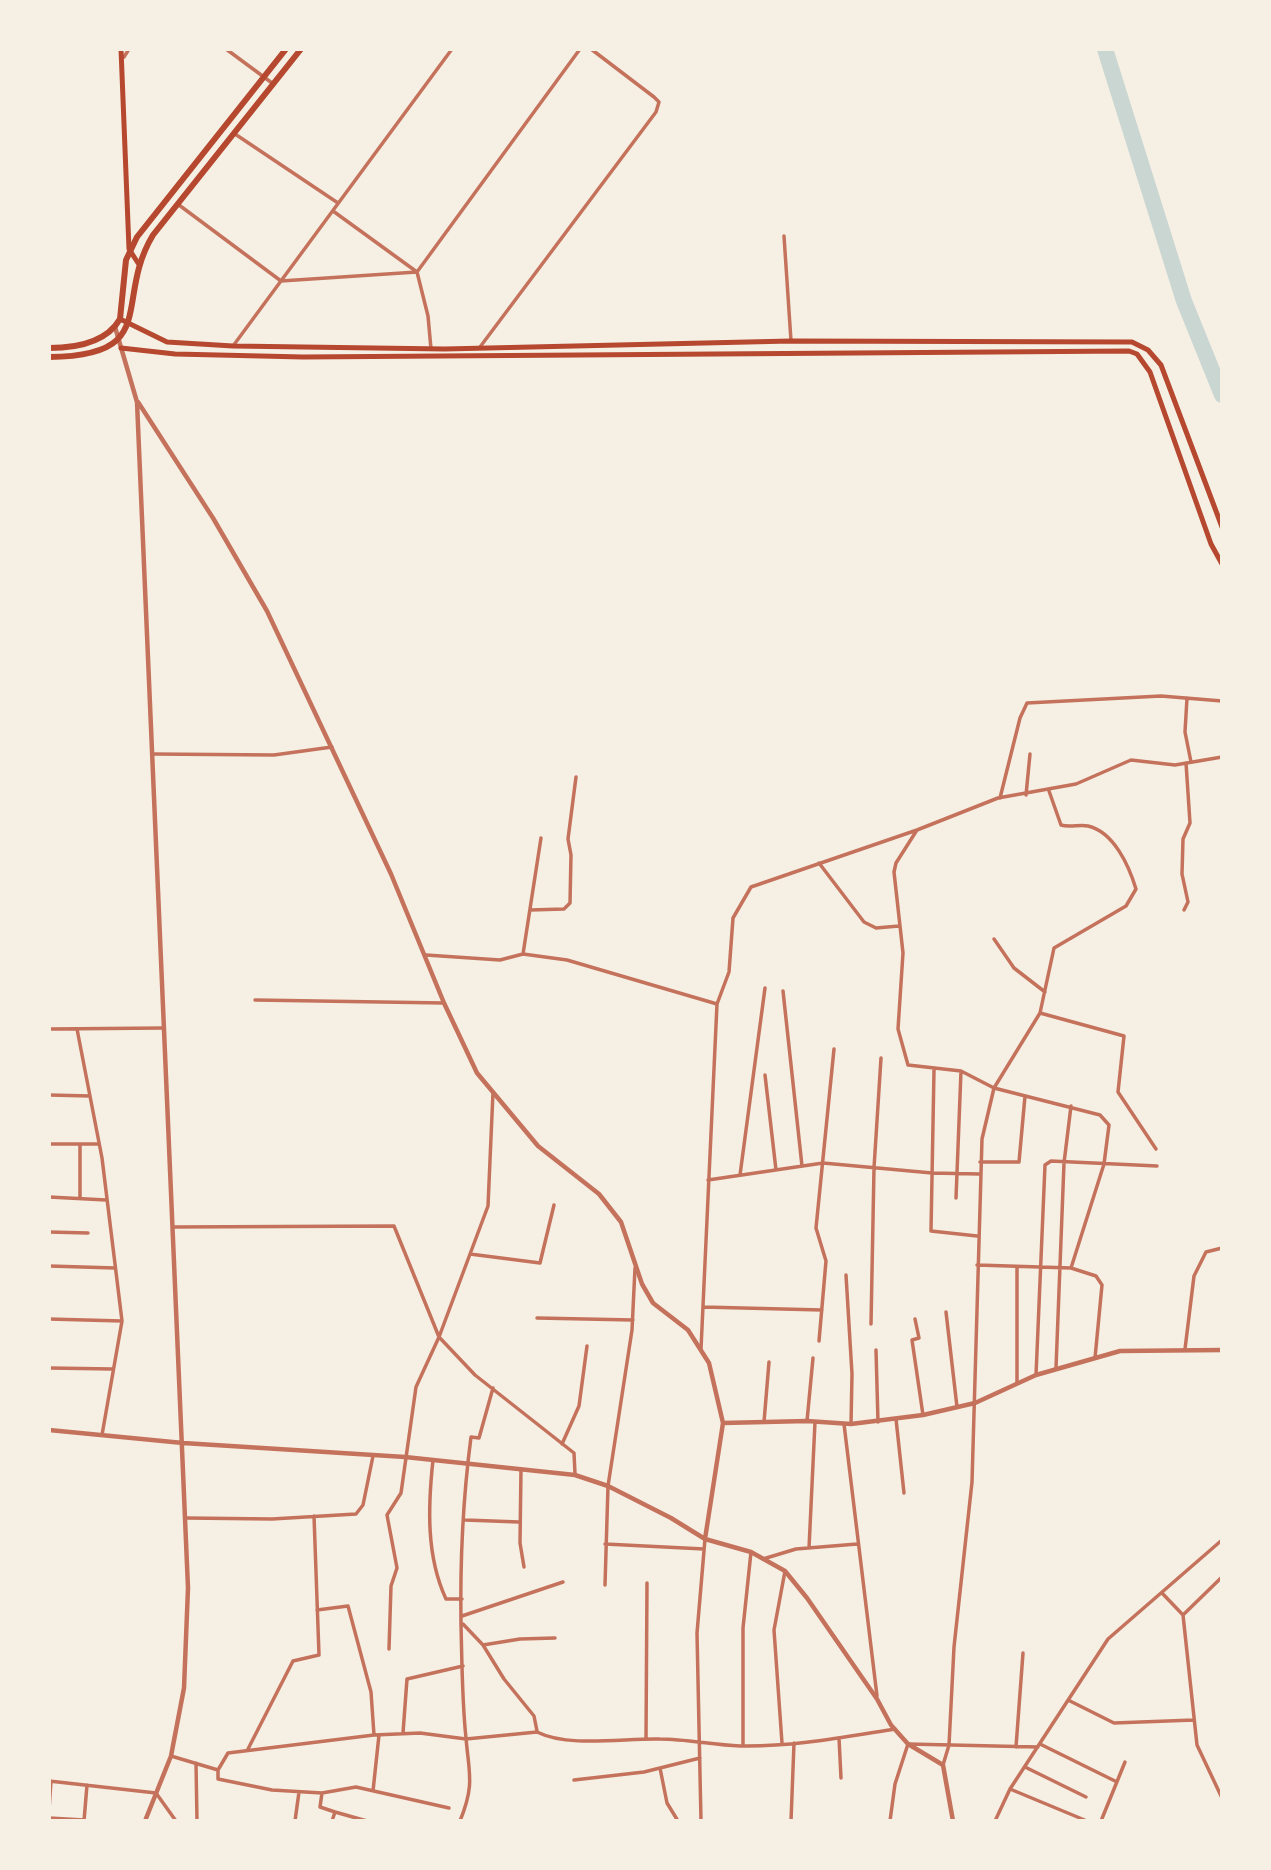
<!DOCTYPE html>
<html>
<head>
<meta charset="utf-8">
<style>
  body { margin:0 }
  #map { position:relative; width:1271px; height:1870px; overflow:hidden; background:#f6efe4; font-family:Cabin,sans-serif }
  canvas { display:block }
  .frame { position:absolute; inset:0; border:51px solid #f6efe4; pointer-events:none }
</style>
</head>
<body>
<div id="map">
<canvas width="1271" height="1870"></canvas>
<div class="frame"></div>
</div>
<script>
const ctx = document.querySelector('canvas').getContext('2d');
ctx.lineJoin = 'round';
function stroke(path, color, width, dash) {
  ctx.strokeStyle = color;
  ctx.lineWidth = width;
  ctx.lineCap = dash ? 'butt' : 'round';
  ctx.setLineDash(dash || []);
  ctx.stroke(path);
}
stroke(new Path2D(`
  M1105,49L1184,301L1222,395`), '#c9d6d2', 16);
stroke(new Path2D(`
  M226,49L272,83
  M124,57L129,49
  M235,134L338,203
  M179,205L281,281L417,272L428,316L431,349
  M333,211L417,272L580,49
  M784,236L791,341
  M233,346L452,49
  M480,347L656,112L659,102L654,97L591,49
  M1187,698L1185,732L1191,762
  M152,754L274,755L332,747
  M1026,795L1030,754
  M1000,798L1020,718L1027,703L1161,696L1222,701
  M917,830L896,863L894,872L903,953L898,1029L908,1065L961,1071L994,1088L1100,1115L1109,1125L1104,1164L1071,1268
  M819,863L864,922L876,928L899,926
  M530,910L564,909L570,903L571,855L568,839L576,777
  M1184,910L1188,902L1182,874L1183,839L1190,823L1186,763
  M994,939L1014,968L1045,992
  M523,954L541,838
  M426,955L500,960L523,954L567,960L717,1004
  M783,991L802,1166
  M255,1000L444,1003
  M1040,1013L1124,1036L1118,1092L1156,1149
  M49,1029L164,1028
  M77,1029L102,1158L122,1321L102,1435
  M934,1070L931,1231L977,1236
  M765,1075L776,1170
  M49,1095L90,1096
  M49,1144H99
  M980,1162H1019L1025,1096
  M740,1175L765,988
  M708,1180L823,1163L932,1173L979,1174
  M49,1197L106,1200
  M80,1198V1144
  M956,1198L961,1071
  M173,1227L394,1226L439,1337L475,1375L574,1453L575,1474
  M49,1232L88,1233
  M470,1254L540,1263L554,1205
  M977,1265L1071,1268L1096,1276L1102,1285L1095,1358
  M49,1266L115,1268
  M846,1275L852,1374L851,1424
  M703,1307L822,1310
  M946,1312L957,1407
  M537,1318L633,1320
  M49,1319L122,1321
  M915,1319L919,1338L912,1340L923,1415
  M871,1324L874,1168L881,1058
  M819,1341L826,1261L816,1228L834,1049
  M701,1349L717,1004L729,972L733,918L751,887L917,830L998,798L1076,784L1131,760L1175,765L1222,757
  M1185,1349L1194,1276L1206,1252L1222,1248
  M876,1350L878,1422
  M49,1368L113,1369
  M1056,1368L1064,1163L1071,1106
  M1036,1375L1045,1165L1051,1161L1157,1166
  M1017,1383V1267
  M896,1419L904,1493
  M807,1421L813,1358
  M764,1422L769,1362
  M844,1424L877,1696
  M562,1444L579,1406L587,1346
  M433,1460C428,1506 426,1556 446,1599H462
  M521,1469L520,1543L524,1567
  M186,1518L272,1519L356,1514L363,1505L373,1456
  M465,1520L519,1522
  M605,1544L704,1549
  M809,1548L815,1422
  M763,1559L796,1549L857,1544
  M605,1585L608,1486L632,1330L635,1268
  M1162,1593L1183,1615L1197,1745L1222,1798
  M317,1610L348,1606L371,1692L374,1735
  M1183,1615L1222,1577
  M462,1616L563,1582
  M463,1624L483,1645L504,1679L534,1716L537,1731
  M483,1645L520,1639L555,1638
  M389,1649L391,1586L397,1568L387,1515L401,1493L416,1387L439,1337L488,1206L493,1092
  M1068,1700L1114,1723L1194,1720
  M403,1733L407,1679L463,1666
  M839,1738L841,1778
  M646,1739L647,1583
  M782,1743L774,1630L785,1571
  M1040,1744L1117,1782
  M743,1746V1628L751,1552
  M1016,1747L1023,1653
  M248,1749L293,1661L319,1655L314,1516
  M171,1756L218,1770V1779L272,1790L322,1793L320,1807L335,1812L332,1821
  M196,1763L197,1821
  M943,1765L949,1745L954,1647L972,1482L982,1139L994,1088L1040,1013L1054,948L1126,906L1136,889C1129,866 1114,832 1088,826C1079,824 1070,828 1061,825L1049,791
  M1025,1767L1086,1797
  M660,1768L667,1803L678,1821
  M218,1770L228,1753L374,1735L420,1733L466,1739L537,1732C569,1748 624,1738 660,1739C686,1739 713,1745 740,1746C792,1747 844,1737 895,1729
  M574,1780L644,1772L700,1758
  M49,1781L156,1793L176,1821
  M1010,1789L1087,1821
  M373,1791L379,1735
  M322,1793L356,1787L449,1808
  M49,1810L51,1781
  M335,1812L367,1821
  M49,1818L84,1820
  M84,1821L87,1785
  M295,1821L299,1792
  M460,1821C475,1784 469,1774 466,1738C462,1701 462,1662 461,1625C460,1564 463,1498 471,1437L479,1438L493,1388
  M701,1821L697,1633L705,1539
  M791,1821L794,1743
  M890,1821L895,1784L908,1744L1038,1747
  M995,1821L1010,1789L1108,1639L1222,1540
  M1101,1821L1125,1762`), '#c5725c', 3.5);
stroke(new Path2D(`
  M115,327L137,402L188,1588L184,1688L171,1756L145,1821
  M138,402L213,518L267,611L391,874L444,1003L477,1073L538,1146L599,1194L621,1222L642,1284L653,1303L688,1330L709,1363L723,1423L705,1539
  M723,1423L807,1421L851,1424L923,1415L975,1403L1036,1375L1120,1351L1222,1350
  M49,1430L183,1443L405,1457L575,1475L608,1486L671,1518L705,1539L751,1552L785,1571L807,1598L877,1699L891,1725L908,1744L943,1765L953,1821`), '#c5725c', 4.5);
stroke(new Path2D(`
  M121,49L129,249L138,263
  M120,319L167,342L233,346L445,349L791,341L1132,342L1148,350L1161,365L1222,527
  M121,348L175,354L303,357L1129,351L1137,354L1150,372L1211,544L1222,564`), '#b5482f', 5);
stroke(new Path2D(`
  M49,348C74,348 106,343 120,319L126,260L137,237L286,49
  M49,357C162,356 113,301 153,235L301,49`), '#b5482f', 6);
</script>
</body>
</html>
